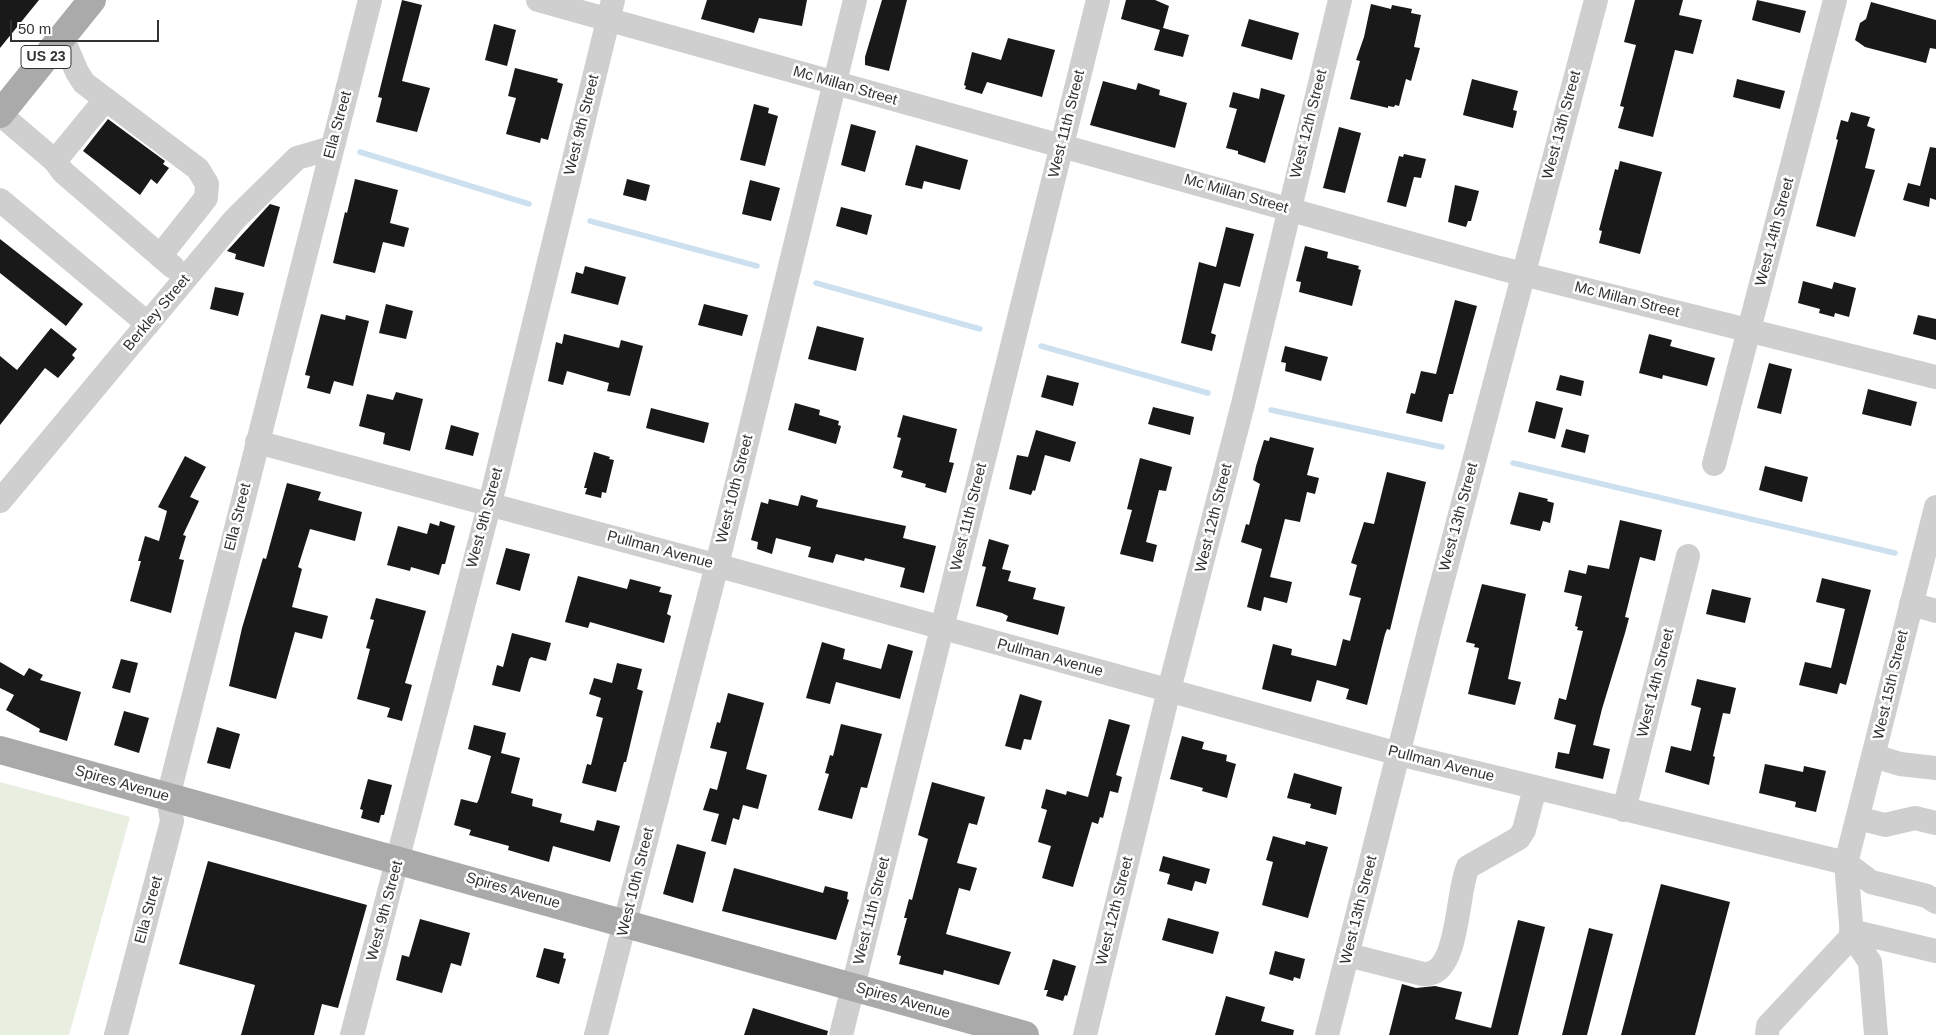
<!DOCTYPE html>
<html>
<head>
<meta charset="utf-8">
<style>
  body { margin:0 }
  #map { position:relative; width:1936px; height:1035px; overflow:hidden; background:#fff; font-family:Arial,sans-serif }
  canvas { display:block }
  .scale { position:absolute; left:10px; top:20px; width:149px; height:22px; box-sizing:border-box; border:2px solid #323232; border-top:0; padding-left:6px; font-size:15px; line-height:18px; white-space:nowrap; color:#323232; -webkit-text-stroke:4px #fff; paint-order:stroke }
</style>
</head>
<body>
<div id="map">
<canvas width="1936" height="1035"></canvas>
<div class="scale">50 m</div>
</div>
<script>
const ctx = document.querySelector('canvas').getContext('2d');
ctx.lineJoin = 'round';
function fillPath(path, color) {
  ctx.fillStyle = color;
  ctx.fill(path, 'evenodd');
}
function stroke(path, color, width, dash) {
  ctx.strokeStyle = color;
  ctx.lineWidth = width;
  ctx.lineCap = dash ? 'butt' : 'round';
  ctx.setLineDash(dash || []);
  ctx.stroke(path);
}
function write(font, color, halo, rows, align = 'center') {
  ctx.font = font + ' Arial,sans-serif';
  ctx.lineWidth = 5;
  ctx.setLineDash([]);
  ctx.textBaseline = 'middle';
  ctx.strokeStyle = halo;
  ctx.fillStyle = color;
  for (const [text, x, y, turn = 0] of rows) {
    ctx.save();
    ctx.translate(x, y);
    ctx.rotate((+turn || 0) * Math.PI / 180);
    ctx.textAlign = isNaN(turn) ? turn : align;
    if (halo) ctx.strokeText(text, 0, 0);
    ctx.fillText(text, 0, 0);
    ctx.restore();
  }
}
fillPath(new Path2D(`
  M0,782L130,817L69,1035H0Z`), '#e8efe0');
stroke(new Path2D(`
  M360,152L529,204
  M590,221L757,266
  M816,283L980,329
  M1041,346L1208,393
  M1271,410L1442,447
  M1513,463L1895,553`), '#cce0ef', 5.5);
fillPath(new Path2D(`
  M0,0H39L0,48Z
  M402,0L422,5L402,81L430,88L417,132L376,122L382,98L378,97Z
  M707,0H807L802,26L759,18L754,33L701,19Z
  M882,0H907L889,71L865,65V57Z
  M1126,0H1155L1169,6L1163,28L1189,35L1183,57L1154,50L1160,30L1121,19Z
  M1635,0H1683L1679,15L1702,20L1693,54L1675,50L1653,137L1618,128L1624,107L1620,106L1636,45L1624,42Z
  M1757,0L1806,11L1800,33L1752,20Z
  M1871,2L1936,20V49L1930,48L1926,63L1865,47L1855,40L1860,23L1866,19Z
  M1371,4L1391,9L1392,5L1412,9L1411,13L1421,15L1414,47L1420,48L1411,81L1406,79L1399,106L1395,105L1394,107L1388,106V108L1350,99L1360,61L1356,60L1364,37Z
  M1249,19L1299,33L1292,60L1241,46Z
  M494,24L516,30L507,66L485,60Z
  M1008,38L1055,50L1042,97L987,82L982,94L965,89L966,86L964,85L972,52L1001,60Z
  M515,68L558,79L557,82L563,84L548,140L541,138L540,143L506,134L516,98L508,96Z
  M1472,79L1518,91L1513,110L1517,111L1513,128L1463,115Z
  M1737,79L1785,91L1780,109L1733,97Z
  M1103,81L1136,90L1138,83L1160,90L1159,95L1187,103L1175,148L1090,125Z
  M1261,88L1285,95L1265,163L1238,154V151L1226,148L1237,109L1229,107L1233,92L1259,99Z
  M754,104L769,108L768,113L778,116L765,166L740,160Z
  M1851,112L1870,117L1867,126L1875,129L1865,168L1875,170L1855,237L1816,226L1838,140L1836,139L1841,120L1848,122Z
  M108,119L165,161L163,164L169,168L157,184L151,179L140,195L83,151Z
  M851,124L876,131L865,172L841,165Z
  M1339,127L1361,133L1345,193L1323,188Z
  M916,145L968,160L960,190L924,181L922,189L905,185Z
  M1930,147L1936,148V200L1930,198L1929,207L1903,200L1908,183L1920,186Z
  M1404,154L1426,159L1421,178L1414,177L1406,207L1387,202L1399,156L1403,157Z
  M1620,161L1662,172L1640,254L1599,243L1602,231L1599,230L1605,207L1615,169L1618,170Z
  M355,179L398,190L390,223L409,228L404,247L383,242L375,273L333,263L345,212L347,213Z
  M627,179L650,185L646,201L623,195Z
  M750,180L780,188L771,221L742,214Z
  M1455,185L1479,191L1471,221H1468L1466,227L1448,222Z
  M270,204L280,207L264,267L235,259L236,254L227,251Z
  M841,207L872,215L867,235L836,226Z
  M1226,227L1254,234L1240,287L1224,283L1211,333L1216,335L1212,351L1181,343L1199,262L1216,267Z
  M0,239L83,304L66,326L0,273Z
  M1305,246L1328,252L1327,258L1359,266L1358,269L1361,270L1352,306L1299,292L1301,282L1296,281Z
  M585,266L626,277L618,305L571,293L576,272L583,274Z
  M1803,281L1832,289L1834,282L1856,288L1849,317L1835,313L1834,317L1819,313L1820,309L1798,303Z
  M215,287L244,293L238,316L210,309Z
  M1455,300L1477,306L1453,394H1449L1442,422L1406,413L1411,393L1415,394L1421,371L1436,374Z
  M386,304L413,311L406,339L379,333Z
  M704,304L748,315L742,336L698,325Z
  M321,314L345,320L346,315L369,321L353,386L334,381L330,394L307,388L310,376L305,375Z
  M1918,315L1936,319V340L1913,334Z
  M817,326L864,338L856,371L808,359Z
  M51,328L77,349L72,355L75,358L58,378L45,368L0,425V356L17,370Z
  M564,334L619,348L621,340L643,346L630,396L607,391L609,383L567,371L563,385L548,381L556,342L562,344Z
  M1649,334L1672,340L1670,346L1715,358L1707,386L1663,375L1662,379L1639,373Z
  M1285,346L1328,357L1321,381L1285,371L1286,363L1281,362Z
  M1769,363L1792,369L1781,414L1757,408Z
  M1047,375L1079,383L1073,406L1041,397Z
  M1560,375L1584,381L1581,396L1556,390Z
  M1868,389L1917,402L1911,426L1862,414Z
  M396,392L423,399L410,451L383,444L385,433L359,426L367,394L393,400Z
  M1536,401L1563,408L1555,439L1528,432Z
  M795,403L820,410L819,415L839,421L838,425L841,426L836,444L788,430Z
  M1153,407L1194,417L1190,435L1148,424Z
  M651,408L709,423L704,443L646,428Z
  M903,415L957,429L949,462L954,463L946,493L925,487L926,484L901,477L903,471L893,468L901,438L897,437Z
  M451,425L479,433L473,456L445,449Z
  M1566,429L1589,435L1585,453L1561,447Z
  M1036,430L1076,442L1070,462L1045,455L1035,491L1033,490L1031,495L1009,489L1017,455L1028,457Z
  M1270,437L1314,448L1307,475L1319,478L1315,494L1307,492L1300,522L1285,519L1270,577L1292,582L1287,603L1264,597L1261,611L1247,607L1262,549L1241,542L1246,524L1249,525L1260,484L1253,480L1256,466L1264,440L1269,441Z
  M594,452L610,457L609,459L614,460L606,493L602,492L601,498L585,494L587,488H584Z
  M185,456L206,467L190,497L199,501L183,535L186,536L179,559L184,560L171,613L130,601L141,561H138L145,536L159,541L167,511L158,507Z
  M1140,458L1172,467L1166,491L1159,490L1146,542L1157,545L1153,562L1120,554L1132,510L1127,509Z
  M1765,466L1808,477L1802,502L1759,490Z
  M1387,472L1426,482L1390,630L1387,629L1385,634L1367,705L1346,699L1349,689L1317,680L1311,702L1262,689L1273,644L1292,649L1291,655L1336,666L1343,639L1350,641L1361,598L1349,595L1357,565L1351,563L1364,522L1374,524Z
  M287,483L321,492L318,500L362,512L355,541L310,529L298,567L302,569L292,607L328,616L322,639L295,632L276,699L229,686L242,628L263,558L266,559Z
  M1519,492L1548,499L1547,501L1554,503L1550,523L1543,521L1540,531L1510,524Z
  M801,495L818,500L816,507L906,526L903,538L936,546L924,593L900,587L905,568L865,558L864,561L836,554L833,563L808,557L811,547L776,538L772,554L757,549L758,542L751,540L761,502L768,504L769,499L798,506Z
  M1620,520L1662,530L1655,561L1640,557L1625,617L1629,618L1625,633L1602,709L1593,745L1610,749L1603,779L1555,768L1558,752L1569,754L1576,725L1554,719L1559,698L1566,700L1583,631L1577,630L1578,627L1575,626L1582,596L1564,592L1569,570L1586,574L1588,565L1609,569Z
  M440,521L455,526L445,564H442L439,575L411,567L410,571L387,565L398,526L427,534L430,523L439,526Z
  M989,539L1009,545L1002,569L1011,571L1008,581L1036,588L1033,599L1065,607L1058,635L1006,621L1008,616L1002,613L976,606L986,567L982,566Z
  M506,548L530,554L520,591L496,584Z
  M578,576L627,589L630,579L661,587L659,592L672,595L667,614L671,616L664,643L590,622L588,628L565,622Z
  M1822,578L1871,590L1846,685L1840,683L1837,694L1799,685L1805,662L1831,668L1845,609L1816,602Z
  M1482,584L1526,594L1508,679L1521,682L1515,705L1468,694L1479,648L1474,647L1475,644L1466,642Z
  M1712,589L1751,598L1745,623L1706,614Z
  M376,598L426,611L405,683L412,685L402,721L387,717L390,708L357,699L370,649L366,648L374,620L370,619Z
  M512,633L551,643L546,661L531,657L529,659L520,692L492,685L497,665L503,667Z
  M822,642L845,649L843,659L881,669L888,644L913,651L900,699L836,682L830,704L806,698Z
  M121,659L138,663L130,693L112,688Z
  M0,662L24,676L29,668L43,675L40,680L81,692L67,741L39,732L40,729L6,710L14,695L0,688Z
  M617,663L642,669L637,689L643,691L626,762H624L616,792L582,783L587,764L591,765L603,718L596,716L601,698L589,694L594,678L612,683Z
  M1697,679L1736,688L1730,714L1723,713L1713,756L1715,757L1709,785L1665,772L1671,746L1691,751L1701,708L1691,705Z
  M728,693L764,703L746,769L767,775L758,809L743,805L739,820L733,818L726,845L711,841L719,814L703,810L710,788L717,790L727,752L710,748L717,722L720,723Z
  M1020,694L1042,701L1031,740L1024,739L1021,750L1005,746Z
  M124,711L149,718L139,753L114,745Z
  M1109,719L1130,725L1116,775L1122,777L1118,793L1110,791L1103,818L1100,817L1098,824L1092,822L1073,887L1042,878L1051,846L1038,842L1047,810L1041,808L1046,789L1066,795L1067,791L1088,797Z
  M841,724L882,734L867,788L861,787L852,819L818,810L829,774L825,773L830,755L833,756Z
  M474,725L506,733L501,753L520,758L511,793L533,799L532,806L562,814L560,822L594,831L597,820L620,826L610,862L553,846L549,862L508,850L509,846L469,835L471,830L454,825L461,799L477,803L479,799L491,756L468,749Z
  M217,727L240,734L230,769L207,763Z
  M1182,736L1204,742L1202,749L1227,755L1226,761L1236,764L1227,798L1202,791L1203,788L1170,779Z
  M1765,764L1803,772L1804,766L1826,771L1816,812L1795,807L1796,802L1759,793Z
  M1294,773L1342,787L1336,815L1310,808L1311,804L1287,798Z
  M368,779L392,785L384,815H381L379,823L361,818L363,810L360,809Z
  M932,782L985,797L977,825L969,823L957,863L977,868L970,891L959,888L946,934L1011,952L999,985L944,970L943,975L899,964L901,956L897,955L907,918H904L909,899L912,900L928,839L918,835Z
  M1273,836L1305,845L1306,841L1328,847L1308,918L1262,905L1273,862L1266,860Z
  M677,844L706,852L693,903L663,894Z
  M1163,856L1210,869L1206,884L1195,881L1192,891L1167,884L1170,874L1159,871Z
  M208,861L367,905L338,1008L322,1004L314,1035H241L255,985L179,964Z
  M734,868L823,893L825,886L848,892L847,899L849,900L836,940L722,911Z
  M1661,884L1730,902L1695,1035H1621Z
  M1168,918L1219,932L1213,954L1162,940Z
  M420,919L470,933L461,966L451,963L442,993L396,980L402,955L409,957Z
  M1518,920L1545,927L1518,1035H1389L1402,984L1416,988L1435,986L1462,992L1455,1019L1491,1028Z
  M1589,928L1613,934L1587,1035H1562Z
  M544,948L564,953L563,958L566,959L559,984L536,977Z
  M1275,951L1305,959L1300,979L1294,977L1293,981L1269,974Z
  M1053,959L1076,966L1067,996L1065,995L1063,1001L1046,996L1048,990H1044Z
  M1226,996L1265,1007L1261,1021L1294,1030L1293,1035H1215Z
  M753,1008L828,1031L827,1035H744Z`), '#191919');
stroke(new Path2D(`
  M538,0L1499,268L1936,377
  M62,37L77,72L84,83L198,169L207,184L206,198L160,256
  M0,114L55,161L63,172L173,267
  M55,161L105,100
  M0,200L148,324
  M257,442L730,569L1399,754L1846,863L1871,882L1927,896L1936,902
  M1714,464L1835,0
  M0,501L235,219L297,158L331,148
  M1911,604L1936,611
  M1874,756L1900,764L1936,768
  M1624,810L1688,556
  M1858,818L1885,825L1915,818L1936,823
  M1851,931L1936,951
  M1348,955L1423,974C1460,978 1456,891 1468,867L1519,838L1524,830L1535,788
  M116,1035L172,821L168,797L370,0
  M352,1035L494,487L613,0
  M596,1035L717,565L855,0
  M841,1035L1098,0
  M1085,1035L1169,690L1243,404L1340,0
  M1327,1035L1430,628L1596,0
  M1767,1035L1768,1026L1852,936
  M1876,1035L1870,962L1852,936L1846,863L1936,507`), '#cfcfcf', 24);
stroke(new Path2D(`
  M0,114L92,0
  M0,750L1025,1035`), '#aaa', 28);
for (const [x, y, w] of [
  [46,57,50]
]) {
  const box = new Path2D();
  box.roundRect(x - w / 2, y - 11.5, w, 23, 4);
  ctx.fillStyle = '#fff';
  ctx.fill(box);
  stroke(box, '#323232', 1);
}
write('bold 14px', '#323232', null, [
  ["US 23",46,57]
]);
write('15px', '#323232', '#fff', [
  ["Mc Millan Street",845,86,16],
  ["West 11th Street",1067,124,-76],
  ["West 12th Street",1309,124,-76],
  ["Ella Street",338,125,-75],
  ["West 9th Street",582,125,-76],
  ["West 13th Street",1562,125,-75],
  ["Mc Millan Street",1236,194,16],
  ["West 14th Street",1775,232,-75],
  ["Mc Millan Street",1627,300,14],
  ["Berkley Street",157,313,-50],
  ["West 10th Street",735,489,-76],
  ["Ella Street",238,517,-76],
  ["West 11th Street",969,517,-76],
  ["West 13th Street",1459,517,-75],
  ["West 9th Street",485,518,-75],
  ["West 12th Street",1214,518,-76],
  ["Pullman Avenue",660,550,15],
  ["Pullman Avenue",1050,658,15],
  ["West 14th Street",1656,683,-76],
  ["West 15th Street",1891,685,-77],
  ["Pullman Avenue",1441,764,14],
  ["Spires Avenue",122,784,16],
  ["West 10th Street",636,882,-76],
  ["Spires Avenue",513,891,16],
  ["Ella Street",149,910,-75],
  ["West 13th Street",1359,910,-76],
  ["West 9th Street",385,911,-75],
  ["West 11th Street",872,911,-76],
  ["West 12th Street",1115,911,-76],
  ["Spires Avenue",903,1001,16]
]);
</script>
</body>
</html>
